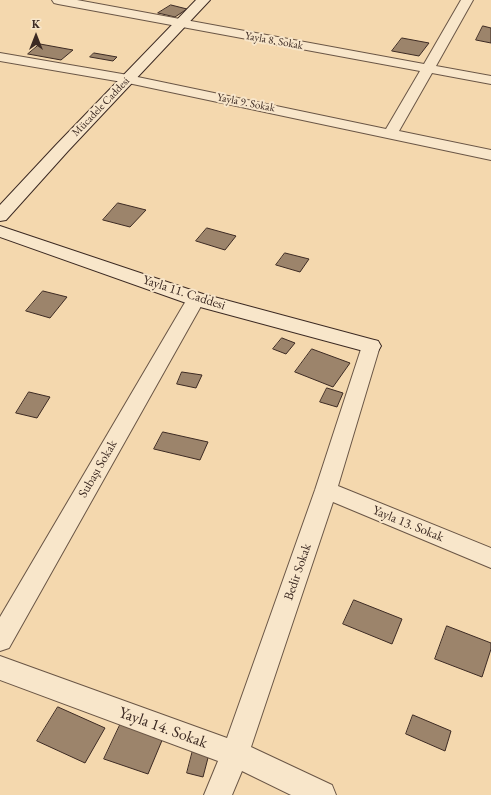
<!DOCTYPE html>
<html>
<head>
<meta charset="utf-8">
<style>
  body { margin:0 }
  #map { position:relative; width:491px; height:795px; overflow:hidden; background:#f4d8ae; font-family:"EB Garamond",serif }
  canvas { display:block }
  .north { position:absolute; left:16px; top:16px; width:40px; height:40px; -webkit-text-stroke:3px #f8e6ca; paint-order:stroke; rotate:0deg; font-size:11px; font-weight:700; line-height:16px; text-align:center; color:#3c2a23 }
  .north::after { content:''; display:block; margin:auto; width:14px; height:18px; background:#3c2a23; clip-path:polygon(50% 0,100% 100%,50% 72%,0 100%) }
</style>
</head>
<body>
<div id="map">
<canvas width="491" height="795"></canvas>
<div class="north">K</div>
</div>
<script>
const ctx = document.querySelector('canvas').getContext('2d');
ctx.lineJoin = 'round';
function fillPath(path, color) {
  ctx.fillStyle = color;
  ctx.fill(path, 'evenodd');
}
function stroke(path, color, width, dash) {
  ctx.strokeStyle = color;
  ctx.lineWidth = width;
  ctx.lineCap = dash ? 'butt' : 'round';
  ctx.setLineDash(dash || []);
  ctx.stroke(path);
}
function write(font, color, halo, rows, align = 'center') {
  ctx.font = font + ' "EB Garamond",serif';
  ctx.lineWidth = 4;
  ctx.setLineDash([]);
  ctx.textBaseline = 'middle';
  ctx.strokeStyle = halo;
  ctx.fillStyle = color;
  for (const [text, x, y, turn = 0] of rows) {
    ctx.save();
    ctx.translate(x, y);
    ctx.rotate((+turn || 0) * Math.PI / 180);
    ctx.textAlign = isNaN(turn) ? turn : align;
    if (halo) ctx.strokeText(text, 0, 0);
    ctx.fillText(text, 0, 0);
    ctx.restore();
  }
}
const building = new Path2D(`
  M171,5L187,9L175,17L158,13Z
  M483,26L491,28V43L476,40Z
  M402,38L429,43L419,56L392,51Z
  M40,44L73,50L61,60L28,54Z
  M94,53L117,57L113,61L90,57Z
  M118,203L146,210L130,227L103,220Z
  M207,228L236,236L225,250L196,241Z
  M285,253L309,259L300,272L276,265Z
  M43,291L67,297L50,318L26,311Z
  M282,338L295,343L286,354L273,349Z
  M312,349L350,363L333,387L295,372Z
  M182,372L202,375L196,388L177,384Z
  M327,388L343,393L337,407L320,402Z
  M29,392L50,397L37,418L16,413Z
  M163,432L208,442L200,460L154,449Z
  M354,600L402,619L392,644L343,624Z
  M447,626L491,643V649L482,677L435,659Z
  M58,707L105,728L85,763L37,741Z
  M413,715L451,731L445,751L406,734Z
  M121,723L163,738L148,774L104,759Z
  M193,750L209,754L203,777L187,773Z`);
fillPath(building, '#9c846b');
stroke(building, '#3c2a23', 1);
const street = new Path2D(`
  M52,0H77L424,64L461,0H473L436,66L491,76V84L432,73L399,131L491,150V160L128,83L0,61V53L128,75L386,129L420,71L58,4L54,3Z
  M196,293L202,295L205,299L9,648L0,651V617L187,299L190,295Z
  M371,340L378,341L380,346L338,486L491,548V568L333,502L251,747L332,785L336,795H291L242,771L232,795H204L218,761L0,680V656L227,738L315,490L362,346L364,341Z`);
const secondary = new Path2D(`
  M196,0H210L68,151L6,220L0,221V205L56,145Z
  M0,226L203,294L378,341L381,346L378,351L371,353L189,304L0,237Z`);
stroke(street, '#6a5646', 2);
stroke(secondary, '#3c2a23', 2);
fillPath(street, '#f8e6ca');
fillPath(secondary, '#f8e6ca');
write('11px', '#3c2a23', '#f8e6ca', [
  ["Yayla 8. Sokak",274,41,10],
  ["Yayla 9. Sokak",246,103,11],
  ["Mücadele Caddesi",101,107,-46]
]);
write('13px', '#3c2a23', '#f8e6ca', [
  ["Yayla 11. Caddesi",184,293,18],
  ["Subaşı Sokak",98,469,-60],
  ["Yayla 13. Sokak",408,524,22],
  ["Bedir Sokak",298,572,-71]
]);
write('16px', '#3c2a23', '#f8e6ca', [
  ["Yayla 14. Sokak",163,728,20]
]);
</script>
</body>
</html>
